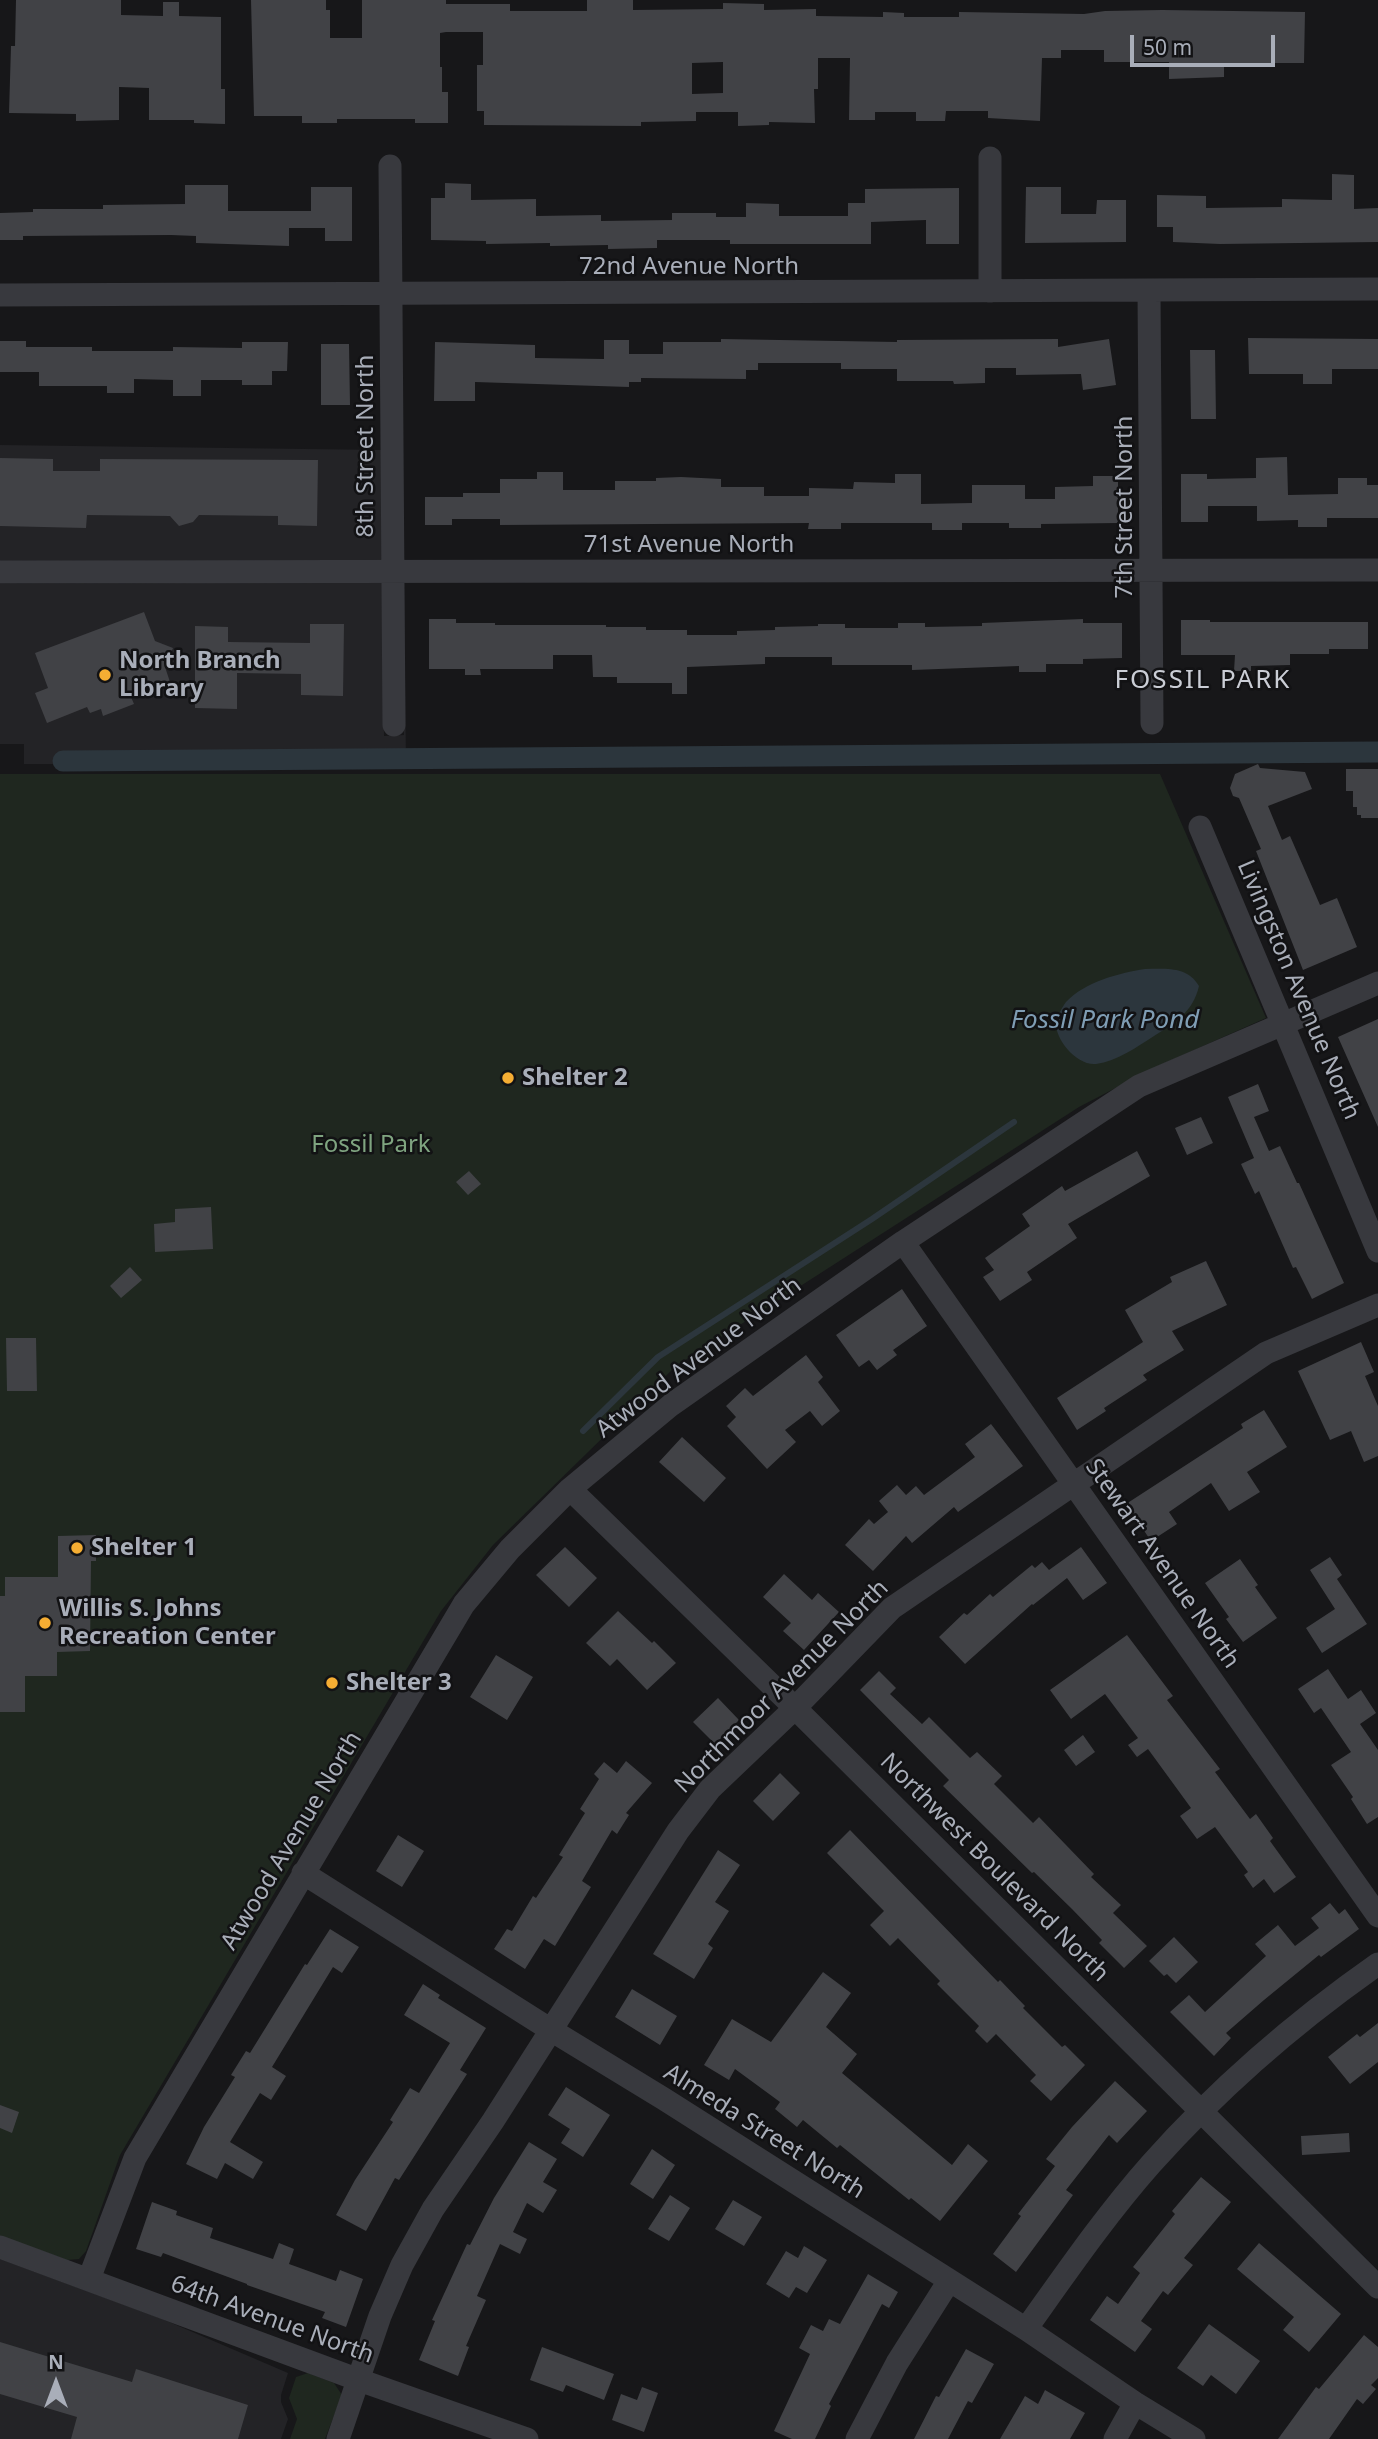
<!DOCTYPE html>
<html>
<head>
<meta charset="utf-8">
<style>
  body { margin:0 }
  #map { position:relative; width:1378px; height:2439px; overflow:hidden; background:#171719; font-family:"Noto Sans",sans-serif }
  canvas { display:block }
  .north { position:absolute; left:21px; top:2348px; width:70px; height:70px; -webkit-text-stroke:5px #121214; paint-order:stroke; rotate:0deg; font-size:19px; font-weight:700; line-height:28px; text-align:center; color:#a9aeb9 }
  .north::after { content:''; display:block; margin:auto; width:24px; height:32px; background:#a9aeb9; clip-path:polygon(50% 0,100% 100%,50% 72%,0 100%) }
  .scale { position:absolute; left:1130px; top:35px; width:145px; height:32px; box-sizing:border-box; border:4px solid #a9aeb9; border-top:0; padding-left:9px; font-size:21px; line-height:24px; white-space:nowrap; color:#a9aeb9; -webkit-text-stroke:5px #121214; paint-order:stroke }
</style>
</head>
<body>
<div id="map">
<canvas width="1378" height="2439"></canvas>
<div class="north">N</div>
<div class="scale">50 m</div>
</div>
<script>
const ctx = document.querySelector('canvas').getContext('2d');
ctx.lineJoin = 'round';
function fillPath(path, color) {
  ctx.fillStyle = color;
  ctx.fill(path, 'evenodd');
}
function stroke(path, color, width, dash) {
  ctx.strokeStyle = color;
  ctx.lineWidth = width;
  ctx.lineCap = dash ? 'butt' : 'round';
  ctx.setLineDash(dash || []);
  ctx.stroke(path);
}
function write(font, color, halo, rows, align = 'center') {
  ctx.font = font + ' "Noto Sans",sans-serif';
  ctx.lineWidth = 5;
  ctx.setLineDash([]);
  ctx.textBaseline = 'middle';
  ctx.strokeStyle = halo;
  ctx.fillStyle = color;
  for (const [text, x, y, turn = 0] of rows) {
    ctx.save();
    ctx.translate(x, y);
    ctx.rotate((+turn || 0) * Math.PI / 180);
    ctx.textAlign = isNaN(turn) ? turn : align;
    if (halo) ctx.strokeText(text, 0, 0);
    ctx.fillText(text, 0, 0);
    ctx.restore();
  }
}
fillPath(new Path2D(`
  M0,445L382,450L383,560L0,561Z
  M383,582L384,736L404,735V582L406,764H24V744H0V584Z
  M0,2259L160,2318L288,2373L281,2395V2402L288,2419L281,2439H0Z`), '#232326');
fillPath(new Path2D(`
  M0,774H1160L1266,1018L1156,1067L1079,1107L676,1366L493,1545L441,1611L120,2155L86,2251L79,2259L67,2260L0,2236Z
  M308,2373L334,2383L342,2395L325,2439H290L297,2419L289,2398L296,2377Z`), '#1f271f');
fillPath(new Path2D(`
  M1145,969C1166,969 1187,966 1199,986C1193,1012 1176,1022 1154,1036C1137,1047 1117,1061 1096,1064C1077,1066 1054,1039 1056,1021C1057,1016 1063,1006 1066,1002C1085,982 1119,973 1145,969Z`), '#2c363d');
stroke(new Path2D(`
  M583,1431L658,1357L872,1219L1014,1122`), '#2c363d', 6);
stroke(new Path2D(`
  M63,761L1378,752`), '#2c363d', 21);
fillPath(new Path2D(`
  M16,0H121V15L163,16V2H179V16L221,17V89H225V124L194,123V120H149V88L119,87V120L76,121V114L9,113L11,46H15Z
  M251,0H326V10H330V38H362V0H446V4H510V11H587V0H633V10L723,9V3L764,4V10L816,9V16L883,17V12L904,13V17H959V12L1084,14L1105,11L1162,10L1305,12L1304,63H1274V66L1224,65V77L1169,79V62H1104V50H1061V58H1042L1040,121L988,118V111H946L945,121H916V112H875V120H849L850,58H818V89H814L815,123L769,122V125L738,126V112H696V121L641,122V126L484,125V111H477V65H483V32H446L440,33V67H442V92H448V123H415V119H337V123H302V116H254ZM723,62V93L692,94V63Z
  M1332,174L1354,175V209L1378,208V242L1220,244L1173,242V227H1157V195L1206,196V208L1282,207V199L1332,200Z
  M445,183L471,184V200L536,199V216L601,215V221L672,220V213H716V217H746V203L779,204V216H848V203H865V189L959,188V244H926V220L871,222V244H730V240H657V248L608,249V245L550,246V243L486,244V241L431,240V198H445Z
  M185,185H228V211H311V187H352V241H325V228H289V246L196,243V236L171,235L23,236V240H0V213L33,212V209H103V205L185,204Z
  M1026,187H1061V214H1096L1097,200H1126V242L1025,243Z
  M1248,338L1378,339V369H1332V384H1303V374H1249Z
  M721,339L897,342V340L1058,339V347L1109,339L1116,385L1083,390L1081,374L1016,375V368H985V383L954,384L953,381H897V369H841V363H758V370H746V379L641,378V382H629V387L475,382V401H434L435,342L535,345V358L604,359V340H629V354H663V342H721Z
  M0,341H26V347H92V351H173V347L242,348V342H288L287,371H272V385H242V380H201V396H173V380L134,379V393H107V386H39V372H0Z
  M321,344H349L350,405H321Z
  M1190,350H1215L1216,419H1191Z
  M1287,457L1288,495L1338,494V478H1367V485H1378V518H1327V527H1298V520L1257,521V506H1208V522H1181V474H1207V479L1256,478V458Z
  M0,458L53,459V471H100V459L318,460L317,526L278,525V516L199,515L193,522L179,526L170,516L87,515L86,528L0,526Z
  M537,472H563V490H615V481H656V478L681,477L721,479V487H764V496H809V488L853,489L854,482L895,483V474H921V504L972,503V485H1025V499H1055V487L1093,486V476H1118V523L1041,524V528H1009V523H962V530H932V523H841V529H808L809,523L500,525V519H452V525H425V497H463V493H500V479H537Z
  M144,612L155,641L173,648L165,667L170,682L131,697L134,704L103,716L101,709L90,713L87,707L47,723L35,693L48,688L35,653Z
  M429,619H456V623H495V625H606V627H646V630H687V635H737V631L775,630V627L818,626V624H845V628H898V623H925V627L982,626V623L1083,619V623H1122V658L1083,659V664H1046V672H1019V666L912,670V665H832V657H765V664L687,667V694H672V683H617V677H593L592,655H553V669H480L481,675H465V669H429Z
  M1181,620H1210V622H1368V649H1329V654H1290V665L1251,666V671H1234L1235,655H1181Z
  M310,624H344L343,696L301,695V674L237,673V709L195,708V626L228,627V642L310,643Z
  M1258,764L1260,768L1305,772L1312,789L1268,806L1282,840L1290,836L1320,905L1337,898L1357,947L1303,970L1256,851L1261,849L1239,798L1233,796L1230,788L1235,774Z
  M1346,769H1378V818H1361V815H1357V807H1353V791H1346Z
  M1378,1019V1127L1338,1037Z
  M1258,1084L1269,1111L1254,1117L1269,1151L1280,1146L1297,1183H1299L1344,1283L1312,1299L1296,1267L1293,1268L1259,1191L1255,1194L1241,1164L1254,1158L1228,1097Z
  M1201,1117L1213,1143L1187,1155L1175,1128Z
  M1137,1151L1150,1176L1068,1224L1077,1238L1027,1272L1032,1280L1000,1301L983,1277L994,1270L985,1258L1030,1226L1022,1214L1062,1186L1065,1191Z
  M469,1171L481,1184L468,1195L456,1182Z
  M211,1207L213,1249L155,1252L154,1224L175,1222V1209Z
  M1206,1261L1227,1305L1172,1331L1184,1350L1143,1375L1147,1380L1104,1408L1106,1411L1077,1430L1057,1398L1143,1342L1125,1310L1172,1282L1170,1277Z
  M130,1267L142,1280L121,1298L110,1286Z
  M902,1289L927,1326L893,1350L897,1355L877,1370L869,1360L859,1367L836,1335Z
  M6,1338H36L37,1391H7Z
  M1361,1342L1374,1372L1365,1376L1378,1406V1456L1364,1462L1351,1431L1330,1440L1298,1371Z
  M806,1355L823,1377L818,1382L840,1411L822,1426L810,1411L785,1430L796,1442L767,1469L727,1426L736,1417L726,1406L745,1388L753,1396Z
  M1264,1410L1287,1447L1247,1472L1260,1492L1229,1511L1211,1483L1169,1512L1177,1524L1151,1541L1126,1504L1243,1428L1241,1424Z
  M991,1424L1023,1466L958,1512L954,1507L912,1543L906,1536L873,1571L845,1545L869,1519L874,1524L888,1512L879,1501L897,1485L906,1495L916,1486L924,1495L975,1457L965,1444Z
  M682,1437L726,1478L704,1502L659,1462Z
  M96,1535V1561H91L90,1651L57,1652V1676H25V1712H0V1596H5V1577H58V1536Z
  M565,1547L597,1578L569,1607L536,1575Z
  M1081,1547L1107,1583L1083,1600L1067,1578L1033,1605L1032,1604L965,1664L939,1637L964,1613L967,1615L990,1594L993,1597L1032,1565L1035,1568L1042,1562L1049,1570Z
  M1330,1557L1342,1575L1337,1579L1367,1624L1322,1653L1306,1628L1335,1609L1310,1570Z
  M1240,1559L1258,1585L1255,1587L1277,1618L1243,1642L1226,1619L1229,1617L1205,1583Z
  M784,1574L812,1600L818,1593L839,1612L804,1650L783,1631L791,1623L763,1597Z
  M618,1611L652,1643L654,1641L676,1663L647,1690L617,1659L610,1666L586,1643Z
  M1127,1635L1173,1696L1167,1700L1220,1769L1215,1772L1250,1819L1256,1814L1273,1838L1270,1841L1296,1877L1274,1893L1264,1879L1253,1888L1244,1875L1248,1872L1215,1827L1197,1839L1180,1816L1191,1808L1148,1749L1137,1757L1128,1745L1138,1738L1105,1694L1071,1719L1050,1690Z
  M496,1655L533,1677L507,1720L470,1697Z
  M1328,1669L1348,1699L1361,1690L1376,1713L1360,1724L1378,1750V1817L1367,1824L1351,1799L1353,1797L1331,1765L1351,1752L1321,1708L1314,1713L1298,1689Z
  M879,1671L896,1688L890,1694L922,1724L929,1717L970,1758L977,1752L1002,1776L994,1784L1033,1823L1039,1817L1094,1874L1091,1877L1121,1905L1113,1913L1147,1946L1124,1968L1099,1943L1102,1940L1072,1909L1034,1872L1032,1873L943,1786L949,1780L860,1690Z
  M718,1698L739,1720L715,1744L693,1722Z
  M1083,1735L1095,1752L1076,1766L1064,1750Z
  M626,1761L652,1783L626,1813L629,1815L617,1834L612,1830L582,1881L591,1887L555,1946L544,1939L525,1969L494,1949L507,1929L512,1931L533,1896L536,1898L563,1857L559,1855L585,1813L580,1809L599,1779L594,1774L604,1762L617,1773Z
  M780,1773L800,1793L773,1821L753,1801Z
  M850,1830L998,1982L1000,1980L1025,2006L1023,2008L1062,2047L1065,2045L1085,2065L1051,2101L1030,2081L1036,2075L996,2034L987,2043L975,2031L979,2026L937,1984L940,1981L898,1938L890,1946L870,1925L884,1911L827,1853Z
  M398,1835L424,1851L402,1887L376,1871Z
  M718,1850L740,1865L715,1902L729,1911L708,1944L713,1948L694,1979L653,1954Z
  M1330,1903L1339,1914L1345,1909L1359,1929L1321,1957L1319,1955L1264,2000L1226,2033L1231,2038L1214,2056L1170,2012L1189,1995L1205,2012L1266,1956L1255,1944L1278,1925L1295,1946L1319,1928L1311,1918Z
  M330,1929L359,1947L342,1973L333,1967L272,2067L286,2076L271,2100L260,2093L230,2142L263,2162L253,2179L225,2163L217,2179L186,2164L204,2127L235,2077L231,2075L246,2051L250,2053L305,1964L307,1965Z
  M1174,1937L1198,1962L1176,1983L1167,1974L1164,1976L1149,1961Z
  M823,1972L851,1993L826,2027L857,2054L842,2073L952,2165L968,2144L988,2161L940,2221L911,2198L909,2200L840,2145L837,2148L803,2120L797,2127L775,2109L780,2102L735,2069L729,2080L704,2065L732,2019L771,2042Z
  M423,1984L440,1995L438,1998L486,2028L460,2070L467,2074L399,2180L395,2178L366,2231L336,2215L355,2180L393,2122L390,2120L410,2088L419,2093L450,2043L404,2015Z
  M632,1989L677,2016L660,2045L615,2017Z
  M1378,2023V2062L1350,2084L1328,2057L1357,2034L1360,2037Z
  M1115,2081L1147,2111L1117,2143L1109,2135L1066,2190L1073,2195L1016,2272L993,2254L1021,2216L1018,2214L1055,2166L1046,2159L1072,2127Z
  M566,2087L610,2115L583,2157L561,2143L570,2129L548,2115Z
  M0,2105L19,2112L12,2133L0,2128Z
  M1349,2133L1350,2152L1302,2155L1301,2136Z
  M529,2142L557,2159L543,2182L557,2190L543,2213L527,2203L513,2232L527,2239L520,2254L500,2244L477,2296L486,2300L466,2346L469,2347L458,2376L419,2360L435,2321L432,2320L467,2244L470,2245L494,2198Z
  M652,2149L675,2165L653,2199L630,2184Z
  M1201,2177L1231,2202L1184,2258L1193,2265L1168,2295L1163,2291L1141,2321L1152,2329L1135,2352L1090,2320L1107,2296L1118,2304L1140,2273L1133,2267L1175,2214L1172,2211Z
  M670,2195L690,2208L669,2241L648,2229Z
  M733,2200L762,2217L744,2246L715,2229Z
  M152,2202L177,2211L176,2215L213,2228L210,2238L273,2259L279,2243L294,2249L289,2264L336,2281L340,2270L363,2279L346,2327L322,2318L325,2312L247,2285V2284L163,2253L161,2257L136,2249Z
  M1259,2243L1341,2314L1309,2352L1283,2330L1294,2317L1237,2269Z
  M804,2246L827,2260L807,2293L796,2287L789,2298L766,2284L786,2251L798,2258Z
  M868,2274L898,2292L889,2308L882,2304L829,2404L831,2406L815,2439H792L774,2431L810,2354L799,2348L811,2325L823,2331L829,2319L840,2324Z
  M1209,2324L1260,2361L1236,2394L1211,2375L1203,2386L1177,2368Z
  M1364,2335L1378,2347V2378L1371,2385L1376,2389L1363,2404L1357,2399L1329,2439H1278L1316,2387L1319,2389Z
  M0,2342L132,2382L136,2369L248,2405L238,2439H71L77,2417L0,2394Z
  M542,2347L614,2374L604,2400L566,2385L563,2392L530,2380Z
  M966,2349L994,2364L972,2403L968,2401L948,2439H914L936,2396L939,2397Z
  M642,2387L658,2393L644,2432L612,2420L621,2394L637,2400Z
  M1045,2390L1085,2413L1070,2439H1000L1025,2396L1038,2404Z`), '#414246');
stroke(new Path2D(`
  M390,166L394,725
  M990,291V158
  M1149,291L1152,723
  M0,295L1378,289
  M0,572L1378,570
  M1200,827L1378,1251
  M903,1242L1378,1916
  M570,1489L795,1708L1378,2287
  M303,1873L551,2030L664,2099L1026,2329L1135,2403L1194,2439
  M0,2247L359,2380L527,2439
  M89,2279L135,2158L464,1604L510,1549L570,1489L671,1405L903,1242L1139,1086L1378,983
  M1026,2329C1066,2273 1105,2216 1151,2164C1219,2088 1295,2022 1378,1964
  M338,2439L380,2316L402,2265L433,2209L493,2121L678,1831L710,1789L795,1708L892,1608L1266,1353L1378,1305
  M857,2439L897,2363L949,2281
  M1115,2439L1135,2403`), '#38393e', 23);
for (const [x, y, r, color] of [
  [105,675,7,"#f5ad33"],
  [508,1078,7,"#f5ad33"],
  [77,1548,7,"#f5ad33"],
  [45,1623,7,"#f5ad33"],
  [332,1683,7,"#f5ad33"]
]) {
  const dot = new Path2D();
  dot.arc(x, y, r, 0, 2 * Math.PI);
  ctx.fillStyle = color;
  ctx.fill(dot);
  stroke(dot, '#121214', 2.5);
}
write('24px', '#a9aeb9', '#121214', [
  ["72nd Avenue North",689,267],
  ["8th Street North",366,446,-90],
  ["7th Street North",1125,507,-90],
  ["71st Avenue North",689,545],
  ["Livingston Avenue North",1298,990,67],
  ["Atwood Avenue North",699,1358,-37],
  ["Stewart Avenue North",1162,1564,55],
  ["Northmoor Avenue North",782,1687,-45],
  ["Atwood Avenue North",292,1841,-59],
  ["Northwest Boulevard North",994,1868,45],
  ["Almeda Street North",764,2132,32],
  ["64th Avenue North",272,2320,20]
]);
write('bold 24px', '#a9aeb9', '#121214', [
  ["North Branch",119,661],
  ["Library",119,689],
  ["Shelter 2",522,1078],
  ["Shelter 1",91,1548],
  ["Willis S. Johns",59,1609],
  ["Recreation Center",59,1637],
  ["Shelter 3",346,1683]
], 'left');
write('24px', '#7fa480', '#121214', [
  ["Fossil Park",371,1145]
]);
ctx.letterSpacing = '2px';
write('26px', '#cacdd5', '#121214', [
  ["FOSSIL PARK",1203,681]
]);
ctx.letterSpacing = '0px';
write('italic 26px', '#7f9db4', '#121214', [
  ["Fossil Park Pond",1105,1021]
]);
</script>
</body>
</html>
